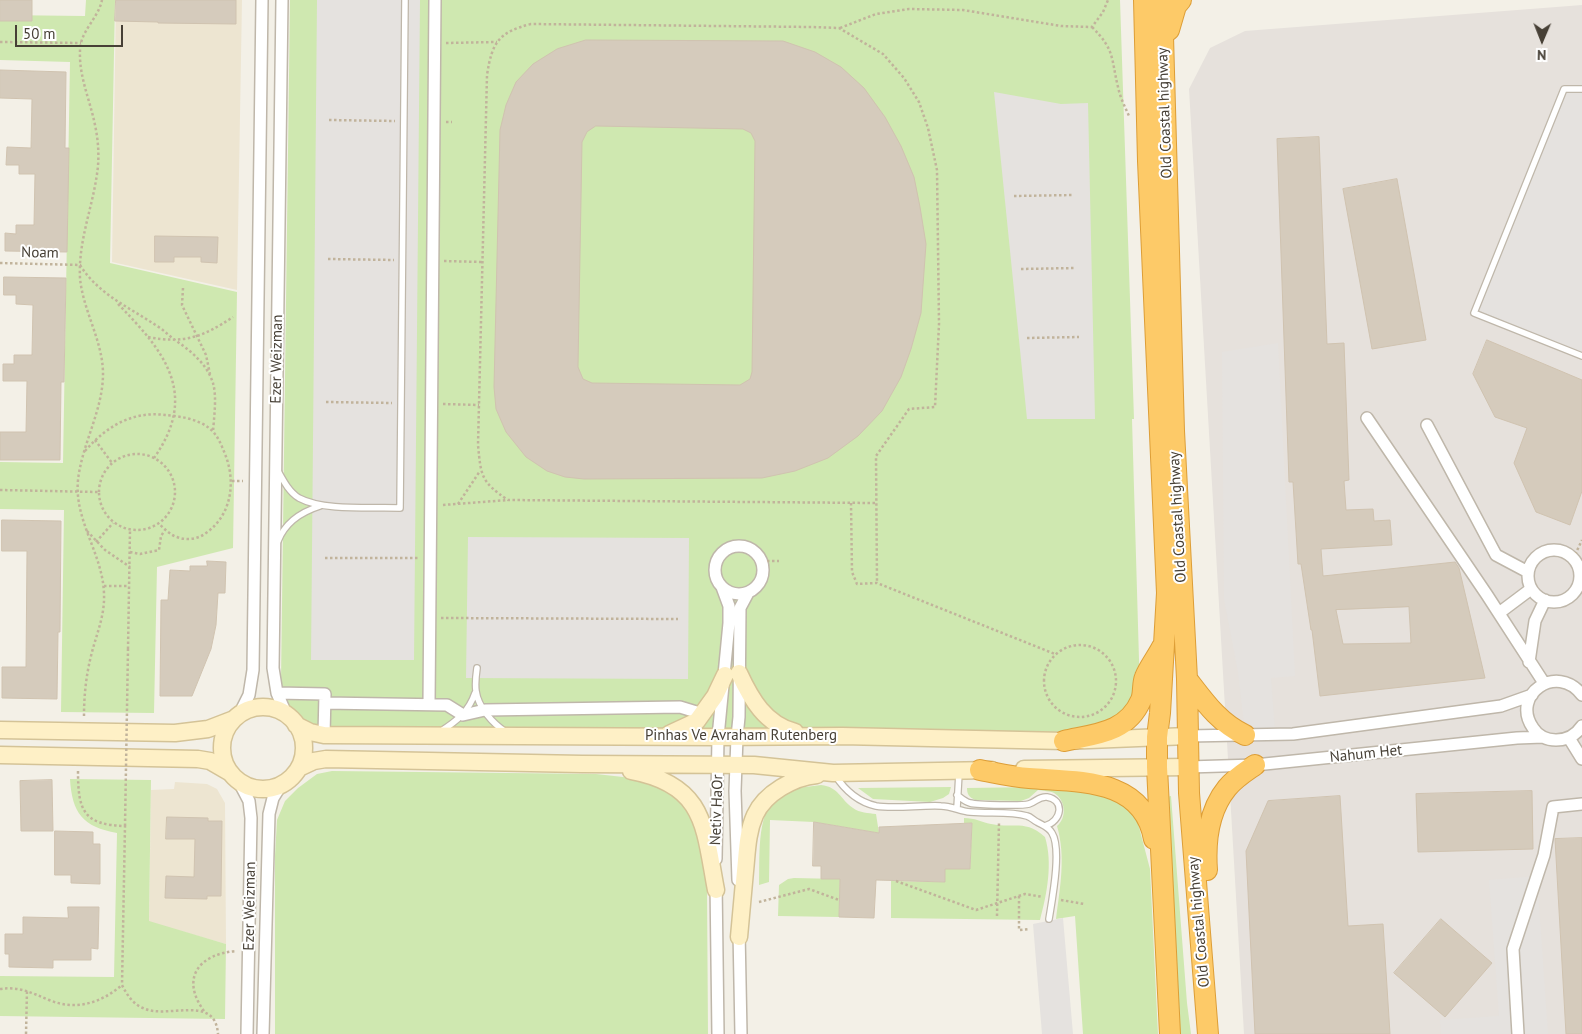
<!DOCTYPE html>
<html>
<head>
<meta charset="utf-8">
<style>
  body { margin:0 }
  #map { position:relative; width:1582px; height:1034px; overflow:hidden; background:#f3f0e7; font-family:"PT Sans",sans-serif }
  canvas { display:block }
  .north { position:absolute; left:1517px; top:15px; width:50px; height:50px; -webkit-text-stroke:4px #fff; paint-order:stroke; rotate:181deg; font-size:14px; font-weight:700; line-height:20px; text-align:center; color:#474036 }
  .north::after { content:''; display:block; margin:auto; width:18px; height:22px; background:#474036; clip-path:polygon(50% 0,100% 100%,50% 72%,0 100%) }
  .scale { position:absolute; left:15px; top:25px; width:108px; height:22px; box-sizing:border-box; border:2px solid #474036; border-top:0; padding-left:6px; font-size:15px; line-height:18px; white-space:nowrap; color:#474036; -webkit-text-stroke:4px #fff; paint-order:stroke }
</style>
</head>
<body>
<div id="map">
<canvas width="1582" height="1034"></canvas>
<div class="north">N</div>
<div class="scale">50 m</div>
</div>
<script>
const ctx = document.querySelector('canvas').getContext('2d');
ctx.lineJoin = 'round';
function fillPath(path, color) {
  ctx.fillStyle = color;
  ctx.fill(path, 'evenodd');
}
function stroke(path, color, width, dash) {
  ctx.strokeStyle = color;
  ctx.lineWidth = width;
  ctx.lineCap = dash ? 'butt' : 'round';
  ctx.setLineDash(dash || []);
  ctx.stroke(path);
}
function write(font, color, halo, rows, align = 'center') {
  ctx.font = font + ' "PT Sans",sans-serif';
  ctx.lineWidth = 4;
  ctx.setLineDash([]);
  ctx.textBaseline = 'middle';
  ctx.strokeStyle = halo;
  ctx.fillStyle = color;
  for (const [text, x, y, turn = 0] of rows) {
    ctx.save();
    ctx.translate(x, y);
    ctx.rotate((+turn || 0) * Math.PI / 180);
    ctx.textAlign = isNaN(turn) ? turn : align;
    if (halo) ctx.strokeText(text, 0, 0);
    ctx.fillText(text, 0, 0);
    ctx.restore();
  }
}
fillPath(new Path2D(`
  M1582,5V1034H1244L1189,89L1210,48L1245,31Z`), '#e6e1dc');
fillPath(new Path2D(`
  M116,0H242L237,290L112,262Z
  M175,782L207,784L217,789L225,803L226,944L149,922L151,790L174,789Z`), '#ede5d1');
fillPath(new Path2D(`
  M86,0H115L110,263L237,292L233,548L157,567L154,713L61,712L64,510L0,509V462L63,463L70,62L0,60V15L85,16Z
  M290,0H1120L1134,419H1132L1140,694L1116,726L1067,738L315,726L299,720L285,705L281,680Z
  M332,771L596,774L632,778L660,786L680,801L694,821L702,852L707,888L708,1034H275V856L277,820L285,801L298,788L317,774Z
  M70,779L151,780L149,921L226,944L225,1019L0,1016V976L114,977L117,833C83,827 72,813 70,779Z
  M821,785C839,787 840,799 853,808C860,813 868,813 876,814L879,833L814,822L770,820L769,882L759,885C760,861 756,814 776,798C788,788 806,787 821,785Z
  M951,787L949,794L943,798L930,802L873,799L858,788Z
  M1037,787L1108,792L1134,808L1150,869L1158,1034H1083L1075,916L1056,919C1060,887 1066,857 1057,826C1067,818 1066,800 1054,793C1050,791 1043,791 1038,790L1029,798L1021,801L975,800C969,797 967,794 967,788Z
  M1171,796L1187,1003L1191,1034H1180L1166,797Z
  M964,818C975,818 981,822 991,824C1014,829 1025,819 1045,837C1053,863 1047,894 1040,920L891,918V881L944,882L945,869H970L972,823H964Z
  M794,878L840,879L839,917L778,916L779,885L788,879Z`), '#cfe8b0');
fillPath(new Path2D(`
  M317,0H420L414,660H311Z
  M1564,89H1582V356L1474,313Z
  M994,92L1061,104L1088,103L1095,419H1027Z
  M1278,343L1295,676L1271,678L1275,732L1245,733L1238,672L1224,599L1222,352Z
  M468,537L689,538L688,679L466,678Z
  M1537,876L1548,1034H1441L1440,1020L1499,1016L1489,880Z
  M1063,918L1073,1034H1042L1033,924Z`), '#e5e2df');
const building = new Path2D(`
  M0,0H32V21H0Z
  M116,0H236V24L158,23V22L115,21Z
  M586,40L783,41L815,52L841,67L864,88L885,117L901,146L914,177L920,207L926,244L921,313L911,349L901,377L882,411L858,436L828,458L795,471L762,478L584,479L565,477L547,471L526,457L506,432L496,409L494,387L500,130L506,105L516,82L533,64L557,49ZM596,126L743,129L751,133L755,141L752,372L750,379L740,385L592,383L583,379L578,367L582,142L587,132Z
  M0,70L66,72L65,148H69L67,252L5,251V233L16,234V225H34L35,174H19V165H6L7,147L31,148L32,99L0,98Z
  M1319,137L1327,344L1344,343L1349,480L1344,481L1346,510L1373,509L1374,521L1390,520L1392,545L1321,549L1323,576L1455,562L1459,568L1485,678L1320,696L1312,630H1311L1301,564H1298L1293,482H1289L1277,139ZM1409,607L1411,643L1343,644L1336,610Z
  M1397,179L1426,340L1372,349L1343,189Z
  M155,236L218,237L217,263L201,262V257H174V262H155Z
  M4,277L66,278L64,382H61L60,460H0V432H26L27,381H3V364H14V355H32L33,305L16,304V295H4Z
  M1487,340L1582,380V491L1570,525L1536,512L1514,463L1527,428L1495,417L1473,374Z
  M2,520L61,521L60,632H58L57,699L2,698V667H26L27,551H2Z
  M207,561L226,562L225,593H218L216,625L211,649L192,696H160L161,600H168L170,570L190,571V566H207Z
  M52,780L53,831H21L20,781Z
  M1532,791L1533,849L1418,852L1416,794Z
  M1340,796L1348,926L1383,924L1390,1034H1255L1246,851L1268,801Z
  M167,817L208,818V821H222L221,896H207V899L165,898L166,876L194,877L195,839H166Z
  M814,822L879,833V827L972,823L970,869H945V882L876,880L874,918L839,917L840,879H821V866H813Z
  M55,831L93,832V844H100V884L71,883V875H55Z
  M1582,838V1034H1566L1555,839Z
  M68,907H99L98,949L91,948V960H53V968L9,967V954H5V934H23V917L68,918Z
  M1441,919L1492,963L1445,1017L1394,973Z`);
fillPath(building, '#d5cbbc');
stroke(building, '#d0c3b0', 1);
const lane = new Path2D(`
  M1582,89H1564L1474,313L1582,356
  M278,471C283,480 289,492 299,498C323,511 371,507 400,508L405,0
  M278,541C285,523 301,512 320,506
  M477,668C476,675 475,684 476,691C478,707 493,724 506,732
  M441,731C457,721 469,711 475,693
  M835,775C844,789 858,802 876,806C893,809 922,805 941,806C951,806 960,811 970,812C988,814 1010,811 1027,816C1031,817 1033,820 1037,822C1042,825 1049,827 1052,833C1062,849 1052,900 1049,919
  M957,795C961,798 965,802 970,803C978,805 1022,806 1029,804C1036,802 1039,796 1047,797C1065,800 1062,821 1045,826
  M957,808L959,773`);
const street = new Path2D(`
  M282,0L273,668L277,693L287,716
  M1367,418L1487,595L1544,683
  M1427,425L1496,555L1528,572
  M715 570a24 24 0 1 1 48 0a24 24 0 1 1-48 0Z
  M1528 576a26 26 0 1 1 52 0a26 26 0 1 1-52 0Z
  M1499,613L1531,589
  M1529,662L1535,621L1545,600
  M277,693L325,694L324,735
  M1582,695C1557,662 1510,695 1533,728C1538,736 1547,740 1556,740C1567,740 1576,735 1582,726
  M325,703L447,705L463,715L485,710L680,707L703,714
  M429,704L435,0
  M239,715L249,695L253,670L262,0
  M1188,736L1293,734L1501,706L1532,695
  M1569,738L1582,759
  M1188,767L1255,765L1517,738L1543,737
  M238,780L249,801L251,818L247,1034
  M716,859L718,737L729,623V606L722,587
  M738,880L735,791L737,737L739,717L740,608L748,593
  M716,882L718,1034
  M739,931L741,1034
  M263,1034L269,814L273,798L281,785
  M1518,1034L1513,949L1544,855L1553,807L1582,804`);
const secondary = new Path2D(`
  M739,673C751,699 765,724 795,732
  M222 748a41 41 0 1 1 82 0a41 41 0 1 1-82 0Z
  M296,725L310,732L324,735L718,737L842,736L1064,741L1188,736
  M0,730L175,733L208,729L234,719
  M669,734L697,721L715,696L725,675
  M0,755L198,759L210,761L229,772
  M299,768L314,761L326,759L582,764L754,765L833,773L992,770
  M1024,769L1188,767
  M631,771C706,785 704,827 716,890
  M739,937C741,915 743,893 745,871C747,852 747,833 755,815C765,793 794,777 817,775`);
const highway = new Path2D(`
  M1144,0L1148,161L1167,593L1160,713L1157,737V767L1170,1034
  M1162,0L1174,431L1187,679L1189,793L1208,1034
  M1169,30L1176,6L1181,0
  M1187,679C1204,701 1219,723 1245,735
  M1064,741C1095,734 1127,733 1141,700C1144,693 1142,684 1145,677C1149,667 1157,657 1162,647
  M980,770C996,773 1012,777 1029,778C1077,782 1143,777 1154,839
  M1207,870C1205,842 1209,810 1227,788C1235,778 1245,772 1255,765`);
stroke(lane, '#bfb7aa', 8);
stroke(street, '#bfb7aa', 14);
stroke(secondary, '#d4c397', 19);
stroke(highway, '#dd9e37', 22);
stroke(new Path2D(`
  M1092,27C1115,50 1111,58 1118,87C1120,97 1125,107 1129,116
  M840,28L876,14L909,9L963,10L1061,26L1092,27L1103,12L1108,0
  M0,42L81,43
  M446,43L497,42
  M329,120L395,121
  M446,122H452
  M1014,196L1074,195
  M328,259L394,260
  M444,261L482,262
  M0,263L80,265C99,295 129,307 157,326C164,330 169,336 175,340C191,351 207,364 213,383C217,397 214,417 213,432
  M1021,269L1076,268
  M183,288L182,305L206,355L210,374
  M118,304C165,352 199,394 154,458
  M148,337C184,344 203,337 233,317
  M1027,338L1079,337
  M326,402L392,403
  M443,404L479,405
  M95,440L112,463
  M85,451C107,426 132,411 165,415C179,416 198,419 209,428C217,434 221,444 225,454C236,481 232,515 206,533C198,539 187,541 177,537C170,535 165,529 159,524
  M99 492a38 38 0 1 1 76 0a38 38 0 1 1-76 0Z
  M232,481H243
  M0,490L98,492
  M851,503L852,572L857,584L877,583L1055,654
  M875,503L508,500C481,482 481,476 478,445L487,75C492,42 499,32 531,24L812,27L839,28L883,54L904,78L919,102L928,128L937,170L939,324L935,407L909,409L876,456L877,583
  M458,504L480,471
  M443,505L508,500
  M87,531L105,550L130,567
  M96,542L113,523
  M130,552L140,554L159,550L161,536L165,530
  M325,558H418
  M1573,559L1582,540
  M762,561H779
  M104,586H129
  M441,618L678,619
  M1044 681a36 36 0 1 1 72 0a36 36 0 1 1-72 0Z
  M128,649L130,530
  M84,716C84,696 86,676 91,656C96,635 105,616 104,594C103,554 74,521 78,480C82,444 103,410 103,374C103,341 83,311 80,278C78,239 94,205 98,166C99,152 98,139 95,125C90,100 79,77 80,51C80,31 98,19 102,0
  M78,771C78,810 83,825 125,826L122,985C127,995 133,1004 143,1008C167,1020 215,993 218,1034
  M896,881L976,910L1025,894L1043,897
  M1019,896V930L1029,929
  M1061,900L1084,904
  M759,902L809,889L839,900
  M997,916L999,822
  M0,989C19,986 32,993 49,1000C76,1011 101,1003 122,985
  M204,1011C180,978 199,954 236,951
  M26,1034L27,990`), '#c1b39b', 2.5, [2.5, 2.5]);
stroke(lane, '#fff', 5.5);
stroke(street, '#fff', 11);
stroke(secondary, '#fef0c6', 16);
stroke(highway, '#fdca68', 20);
stroke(new Path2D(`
  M125,826L128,649`), '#c1b39b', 2.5, [2.5, 2.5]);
write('15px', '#474036', '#fff', [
  ["Old Coastal highway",1165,113,-92],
  ["Noam",40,253,1],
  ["Ezer Weizman",277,359,-89],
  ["Old Coastal highway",1178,517,-93],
  ["Pinhas Ve Avraham Rutenberg",741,736],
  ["Nahum Het",1366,754,-6],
  ["Netiv HaOr",717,810,-88],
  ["Ezer Weizman",250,906,-89],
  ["Old Coastal highway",1199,922,-95]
]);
</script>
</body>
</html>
